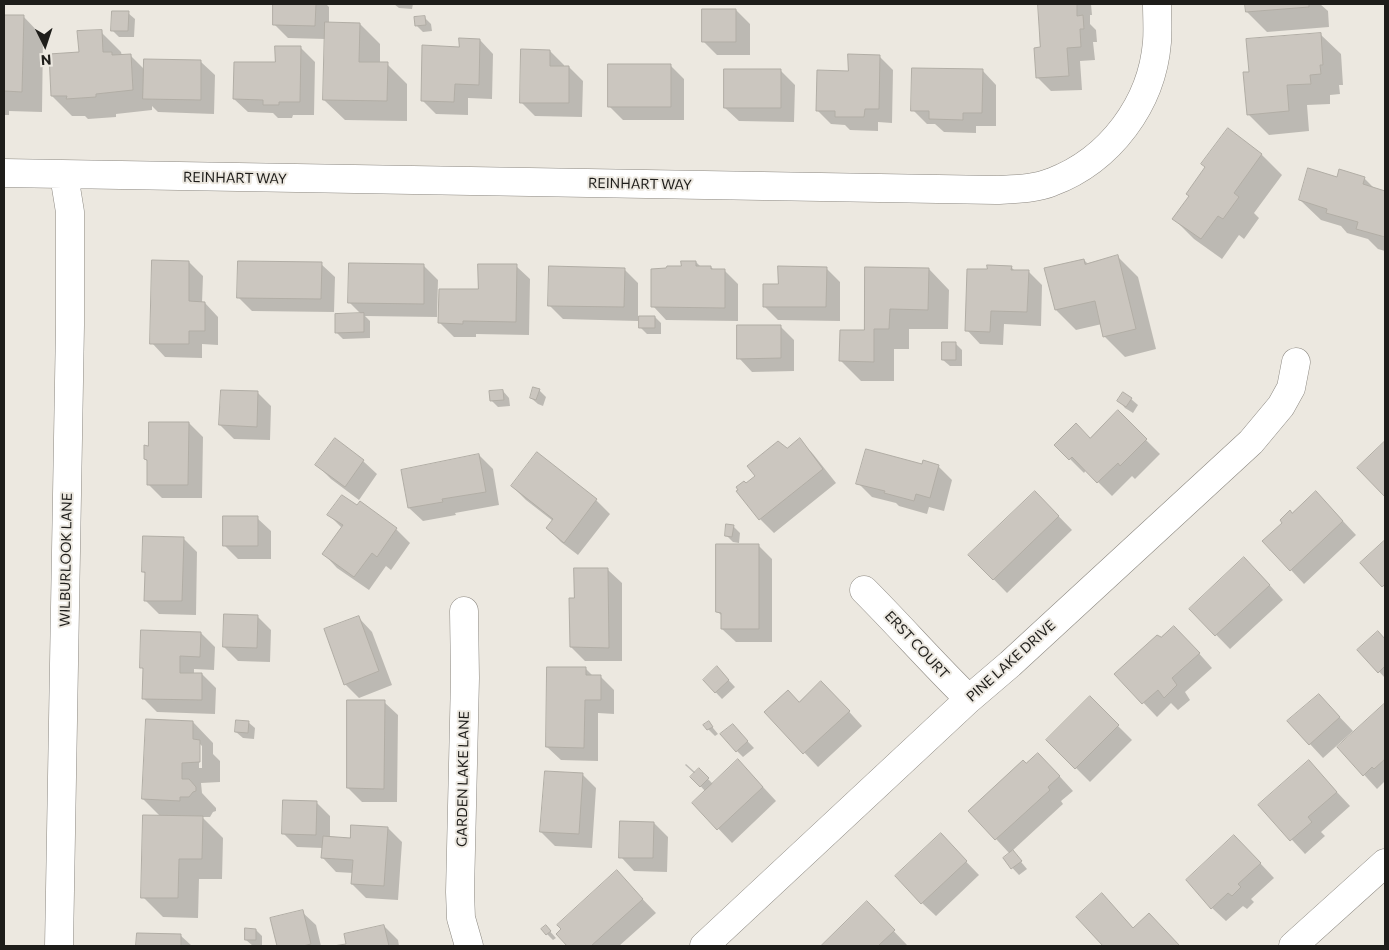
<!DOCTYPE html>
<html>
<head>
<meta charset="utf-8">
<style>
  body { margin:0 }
  #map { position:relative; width:1389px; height:950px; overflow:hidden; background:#ece8e0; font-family:Commissioner,sans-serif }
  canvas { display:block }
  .frame { position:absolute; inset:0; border:5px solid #1e1d1a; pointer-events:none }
  .north { position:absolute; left:20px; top:20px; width:50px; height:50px; -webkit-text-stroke:4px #ece8e0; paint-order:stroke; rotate:176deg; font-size:14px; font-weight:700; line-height:20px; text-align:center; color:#1e1d1a }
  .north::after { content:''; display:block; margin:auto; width:18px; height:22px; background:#1e1d1a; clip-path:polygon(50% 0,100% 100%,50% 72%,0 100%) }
</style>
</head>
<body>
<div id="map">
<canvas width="1389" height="950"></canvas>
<div class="frame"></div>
<div class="north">N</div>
</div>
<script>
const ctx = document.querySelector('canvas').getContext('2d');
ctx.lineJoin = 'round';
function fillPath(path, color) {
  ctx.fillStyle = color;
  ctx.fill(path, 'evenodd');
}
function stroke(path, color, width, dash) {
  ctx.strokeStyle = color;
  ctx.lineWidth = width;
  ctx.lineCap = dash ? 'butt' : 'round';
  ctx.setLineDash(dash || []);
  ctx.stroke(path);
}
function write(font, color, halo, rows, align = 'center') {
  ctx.font = font + ' Commissioner,sans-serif';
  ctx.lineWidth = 4;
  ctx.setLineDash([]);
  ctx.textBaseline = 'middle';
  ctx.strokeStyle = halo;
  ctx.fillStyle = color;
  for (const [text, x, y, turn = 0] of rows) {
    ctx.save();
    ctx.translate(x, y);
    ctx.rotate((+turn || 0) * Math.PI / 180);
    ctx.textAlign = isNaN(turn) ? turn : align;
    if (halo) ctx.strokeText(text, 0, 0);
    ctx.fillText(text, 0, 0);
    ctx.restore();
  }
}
fillPath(new Path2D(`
  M274,4H326L329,7V24H360L380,44V64H387L407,84V121L345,120L324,100L326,39L288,38L274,24Z
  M394,4H413L412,9L399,8Z
  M1039,4H1091L1092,15H1090V24L1096,30L1097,42H1093L1095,60L1080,61L1082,90L1051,91L1037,77L1042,49Z
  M1246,4H1320L1328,11L1329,27L1267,32L1247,12Z
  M736,10L750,24V55H717L703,41Z
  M128,13L135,19L134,37H119L113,31Z
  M4,16H23L43,37L42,112L9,111V115H4Z
  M424,17L431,24L432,31L423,32L416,25Z
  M101,32L121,52L122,56L130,55L145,70L201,62L215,75L214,114L158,112L152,106V110L116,114V117L88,119L85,116H72L52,96L80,54Z
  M1320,34L1341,54L1343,85H1339L1340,94L1330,95V104L1307,105L1309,131L1269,135L1248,114L1250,73Z
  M480,40L493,54L492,99L468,98V115L436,114L422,100L460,48Z
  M301,48L315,62L314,115H293L292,118H278L273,113L248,112L234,99L276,64Z
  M550,51L564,65V67H569L583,81L582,117L535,116L521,102Z
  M879,56L893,70L892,123L878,122V131L850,130L845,125L831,124L817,110L849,72Z
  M670,65L684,79V120H623L609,106Z
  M781,71L795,85L794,122L739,121L725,108Z
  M983,71L996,85V126H976V133L944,132L935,124H927L913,110Z
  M1228,130L1262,155L1282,175L1254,213L1259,218L1244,239L1239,235L1222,259L1194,239L1174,219L1190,196Z
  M1337,178H1364L1375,189L1385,192V251L1378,249L1368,239L1347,233L1341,226L1321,220L1300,200Z
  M1118,257L1138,277L1156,349L1125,357L1104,336L1102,324L1076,330L1056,310L1046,269L1084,260L1088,264Z
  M189,262L203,276L202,303H205L218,317V345L202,344V358L165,357L152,343Z
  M696,262L701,267H711L714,270H724L738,284V321L666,320L653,306L682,267Z
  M321,264L335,277L334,312L252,311L238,297Z
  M424,266L438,280L437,317L365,316L370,321V338L343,339L336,332L361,314L349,302Z
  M516,266L530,279L529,335L476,334V337H454L440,323L479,291Z
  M1011,267L1015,271L1029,272L1042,285L1041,326L1004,324L1003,345L980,344L967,330L988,271Z
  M826,268L840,282V321L778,320L764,306L780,285Z
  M624,269L638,283V321L563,319L549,305Z
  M929,269L949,290L948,329H909V349H894V381H861L841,361L865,331Z
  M4,273L5,274L4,341Z
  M655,317L661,323V334H647L640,327Z
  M780,326L794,340V371L752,372L739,358Z
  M955,343L962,350V366H950L943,360Z
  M539,390L546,397L543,406L538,404L531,398Z
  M503,391L509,398L510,406L498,407L491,400Z
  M257,392L271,406L270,440L234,439L220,425Z
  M1131,399L1138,405L1133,413L1125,408L1119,401Z
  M1118,412L1160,454L1135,479L1132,476L1112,496L1086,470L1084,473L1056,445L1090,439Z
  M189,423L203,437L202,498H162L148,484L149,463L145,459L150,447Z
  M4,425L5,427L4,504Z
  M800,440L813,454L836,483L774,533L760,519L738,491Z
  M1385,443V496L1359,468Z
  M537,454L596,500L610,514L578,555L561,542L547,528L553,521L526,500L512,486Z
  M479,455L493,469L499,505L455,513L456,515L423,521L409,508Z
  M363,461L377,474L359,500L331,479L317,465Z
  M923,466H938L952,480L944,511L929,507L927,514L899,506L896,503L872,497L858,483Z
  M1035,492L1072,530L1007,593L970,555Z
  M1329,506L1356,535L1304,584L1291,570Z
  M329,515L396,529L410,543L391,570L386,566L369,590L337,568L324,554L342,528Z
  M257,518L271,531V559H238L224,545Z
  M733,526L740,533L739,543L733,542L726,535Z
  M183,538L197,552L196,615L159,614L145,600L146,574L143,572Z
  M1385,542V588L1362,563Z
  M758,545L772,559V642H736L722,629V616L718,612Z
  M608,570L622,583V661H585L571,647L575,600Z
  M1258,572L1283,600L1230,649L1191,609Z
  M257,616L271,630L270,662L238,661L224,647Z
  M359,618L372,632L392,685L359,698L345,684Z
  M201,633L215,647L214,670L194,669V674H202L216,688L215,714L157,712L143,698L144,670L141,667Z
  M1378,633L1385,640V678L1359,650Z
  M1188,641L1212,668L1185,692L1190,700L1178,710L1171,703L1157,717L1116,674Z
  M585,668L593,676H600L614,690V714L598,713V761L561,760L547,747Z
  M723,674L735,687L722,699L704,680Z
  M835,696L862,726L818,767L766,712L799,703Z
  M1090,698L1132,740L1090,782L1048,740Z
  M384,702L398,715L397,802H362L348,788Z
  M1385,705V781L1377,789L1339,747Z
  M1332,709L1353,731L1323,758L1310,744Z
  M193,722L213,743V754L220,761V782L201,783L202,793L216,808V811L213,812L210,817H202L223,838L222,879H199L198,918L163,917L143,897L161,817L143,799ZM199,743L202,746V768H199Z
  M248,722L255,728L254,739L243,738L236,732Z
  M709,723L718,734L715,736L705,726Z
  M732,725L754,748L743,757L737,751Z
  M1309,762L1350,806L1321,832L1325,836L1305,854L1260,805Z
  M686,764L696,773L699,770L713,784L752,775L776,801L732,843L694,803L706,792L692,777L695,774L685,765Z
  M1026,765L1052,768L1073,791L1061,801L1063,804L1012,851L1027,869L1019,875L1004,859L1010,854L970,811Z
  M582,774L596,788L592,848L555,846L541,832Z
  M316,802L330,816V838L351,840L388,828L402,842L398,900L366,898L352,884L353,873L336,872L323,858V848L297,847L284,834Z
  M654,823L668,837L667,872L634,871L621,857Z
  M954,849L979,875L936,916L922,903Z
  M1248,850L1274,878L1251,899L1254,902L1247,909L1243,906L1226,921L1212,908Z
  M630,886L656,913L619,946H569L558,934Z
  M1102,895L1134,929L1169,935L1180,946H1105L1078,917Z
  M867,903L907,945L906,946H823Z
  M302,912L316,925L321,946H278L272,919Z
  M384,926L398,940L399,946H340L348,945Z
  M546,927L556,938L553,940L547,934Z
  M256,930L262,936V946H253L246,940Z
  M138,934L180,935L192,946H138Z`), '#0003');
const building = new Path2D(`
  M273,4H316L315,26L273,25Z
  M1038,4H1077V16L1083,15L1084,29H1080L1081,47L1067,48L1069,76L1036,78L1034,48L1040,47Z
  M1245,4H1309V7L1246,12Z
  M702,9H736V42H702Z
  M112,11H129L128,31H111Z
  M4,15H24L22,92L4,91Z
  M425,16L426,25L415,26L414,17Z
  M325,22L360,23L359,62H388L387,101L323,100Z
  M102,30L103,52H112V55L131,54L133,90L96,94V97L66,99L67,96H51L49,54L79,52L77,31Z
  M1321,33L1323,65H1320L1321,74L1310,75L1311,84L1287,85L1289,111L1247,115L1243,72H1249L1246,39Z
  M459,38L480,39L479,85L455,84L454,102L421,101L422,45L459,47Z
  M275,46H301L300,102H279V105H263V100L233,99L234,62H275Z
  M521,49L550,50V66H569V103H520Z
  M848,54L880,55L879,109H865L864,117H835V111H816L817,70L848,71Z
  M144,59L201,60V100L143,99Z
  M608,64H671V107H608Z
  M912,68L983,69L982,113H963V120L929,119V111H911Z
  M724,69H781V108H724Z
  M1228,128L1262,154L1234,193L1239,197L1223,219L1218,216L1201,239L1172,219L1189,196L1186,194L1205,167L1201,164Z
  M1308,168L1337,177L1339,169L1365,177L1363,184L1385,191V237L1356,229L1358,222L1326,213L1327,209L1299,200Z
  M1118,255L1136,329L1103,337L1095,301L1055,310L1044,268L1084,259L1085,264Z
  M152,260L189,261V301L205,302V331H189V344H150Z
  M238,261L322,262L321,299L237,298Z
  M681,261H696V266H711V269H725V308L651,307V269L666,268L667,266H681Z
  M349,263L424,264V304L348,303Z
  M478,264H517L516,322L463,321V324L438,323L439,289H478Z
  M987,265L1012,266L1011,270H1029L1027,312L991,311L990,332L965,331L967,269H987Z
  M549,266L625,268L624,307L548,306Z
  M778,266L827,267L826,307H763V284H778Z
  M865,267L929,268L928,310L890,309L889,329H874V362L839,361L840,330H864Z
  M364,313V332L335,333V314Z
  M639,316H655V328H639Z
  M737,325H781V358L737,359Z
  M942,342H956V360H942Z
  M533,387L540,389L536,400L530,398Z
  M221,390L258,391L257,427L219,425Z
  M503,390L504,400L490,401L489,391Z
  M1123,392L1132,398L1126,407L1117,401Z
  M1118,410L1147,439L1120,466L1118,463L1097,483L1072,457L1069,460L1054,445L1076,423L1090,438Z
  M149,422H189L188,485H147V460L144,459V445L148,446Z
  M335,438L364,460L345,487L315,465Z
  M800,438L823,469L759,520L736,491L738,490L736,487L744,481L746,483L755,476L747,466L778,441L787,448Z
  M1385,441V497L1357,468Z
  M866,449L922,464L923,460L939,465L930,498L916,494L914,501L884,493L885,491L856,484Z
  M537,452L597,499L564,543L546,528L553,519L511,486Z
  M479,454L486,492L442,499L443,502L408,508L401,470Z
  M1035,491L1059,516L993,580L968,555Z
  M1316,491L1343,521L1290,571L1262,541L1282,523L1280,520L1290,510L1292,513Z
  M342,495L357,505L360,501L397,528L377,557L372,553L354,577L322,554L343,525L327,515Z
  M223,516H258V546H223Z
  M726,524L734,525L732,537L725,536Z
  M143,536L184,537L182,601H144L145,572H142Z
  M1385,540V584L1382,587L1360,563Z
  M716,544H759V629H721V613L716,612Z
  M1244,557L1270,585L1215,636L1189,609Z
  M574,568H608L609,648L570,647L569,598H574Z
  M224,614L258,615L257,648L223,647Z
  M359,616L379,671L344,685L324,629Z
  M1174,626L1200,653L1172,678L1177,685L1164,698L1158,690L1142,704L1114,674L1157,635L1161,637Z
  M141,630L201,632L200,657L180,656V673H202V700L142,699L143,668H140Z
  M1378,631L1385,639V666L1378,673L1357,650Z
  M717,666L729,680L715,693L703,680Z
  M547,667H586V675H601V700H585L584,748L546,747Z
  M821,681L850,711L803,754L764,712L788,690L799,702Z
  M1319,694L1340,717L1309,745L1287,721Z
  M1090,696L1119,725L1075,769L1046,740Z
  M347,700H385L384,789L347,788Z
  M1385,703V759L1374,769L1372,767L1363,776L1337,747Z
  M146,719L193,721V739L200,740V762L182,763V779H189L196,787V791L193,792L189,797H180V801L142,799Z
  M236,720L249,721L248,733L235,732Z
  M709,721L713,727L707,730L703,725Z
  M733,724L748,741L736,752L720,734Z
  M1038,753L1060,776L1048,787L1050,790L995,840L968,811L1023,760L1026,763Z
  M738,759L763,787L717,830L692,803Z
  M1309,760L1337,792L1308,817L1312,822L1290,841L1258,805Z
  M699,768L709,778L700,787L690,777Z
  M545,771L583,773L579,834L540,832Z
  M283,800L317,801L316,835L282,834Z
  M143,815L203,816L202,859H179L178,898H141Z
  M620,821L654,822L653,858H619Z
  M351,825L388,827L384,886L351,884L353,860L321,858L323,836L350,838Z
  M941,833L967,861L921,904L895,876Z
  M1234,835L1261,863L1238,884L1241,887L1232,896L1228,893L1211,909L1186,880Z
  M1013,850L1022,861L1011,869L1003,858Z
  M617,870L643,899L591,946H567L556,934L561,929L557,925Z
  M1102,893L1133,928L1149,913L1180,946H1103L1076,917Z
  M867,901L895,930L878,946H821Z
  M303,910L311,944L303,946H277L270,918Z
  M384,925L389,946H333L346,944L344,934Z
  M546,925L551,931L546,935L541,929Z
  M245,928L256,929V940H245Z
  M137,933L181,934V946H136Z`);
fillPath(building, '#cbc6bf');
stroke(building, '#b1ada5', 1);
const minor = new Path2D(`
  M4,173L996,190C1015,189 1035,189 1052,182C1110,160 1152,104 1157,42C1158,30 1157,16 1157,4
  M864,590C900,626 933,664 969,699
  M464,611L465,678L460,892L461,918L469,946
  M59,946L70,325V212L64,175
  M704,946L969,699L1010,664L1251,442L1281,406L1291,388L1296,362
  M1293,946L1385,863`);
stroke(minor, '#8c8881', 29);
stroke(minor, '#fff', 28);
write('14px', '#1e1d1a', '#ece8e0', [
  ["REINHART WAY",235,178,1],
  ["REINHART WAY",640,184,1],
  ["WILBURLOOK LANE",66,560,-89],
  ["ERST COURT",917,645,47],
  ["PINE LAKE DRIVE",1011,661,-42],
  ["GARDEN LAKE LANE",463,779,-89]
]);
</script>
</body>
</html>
